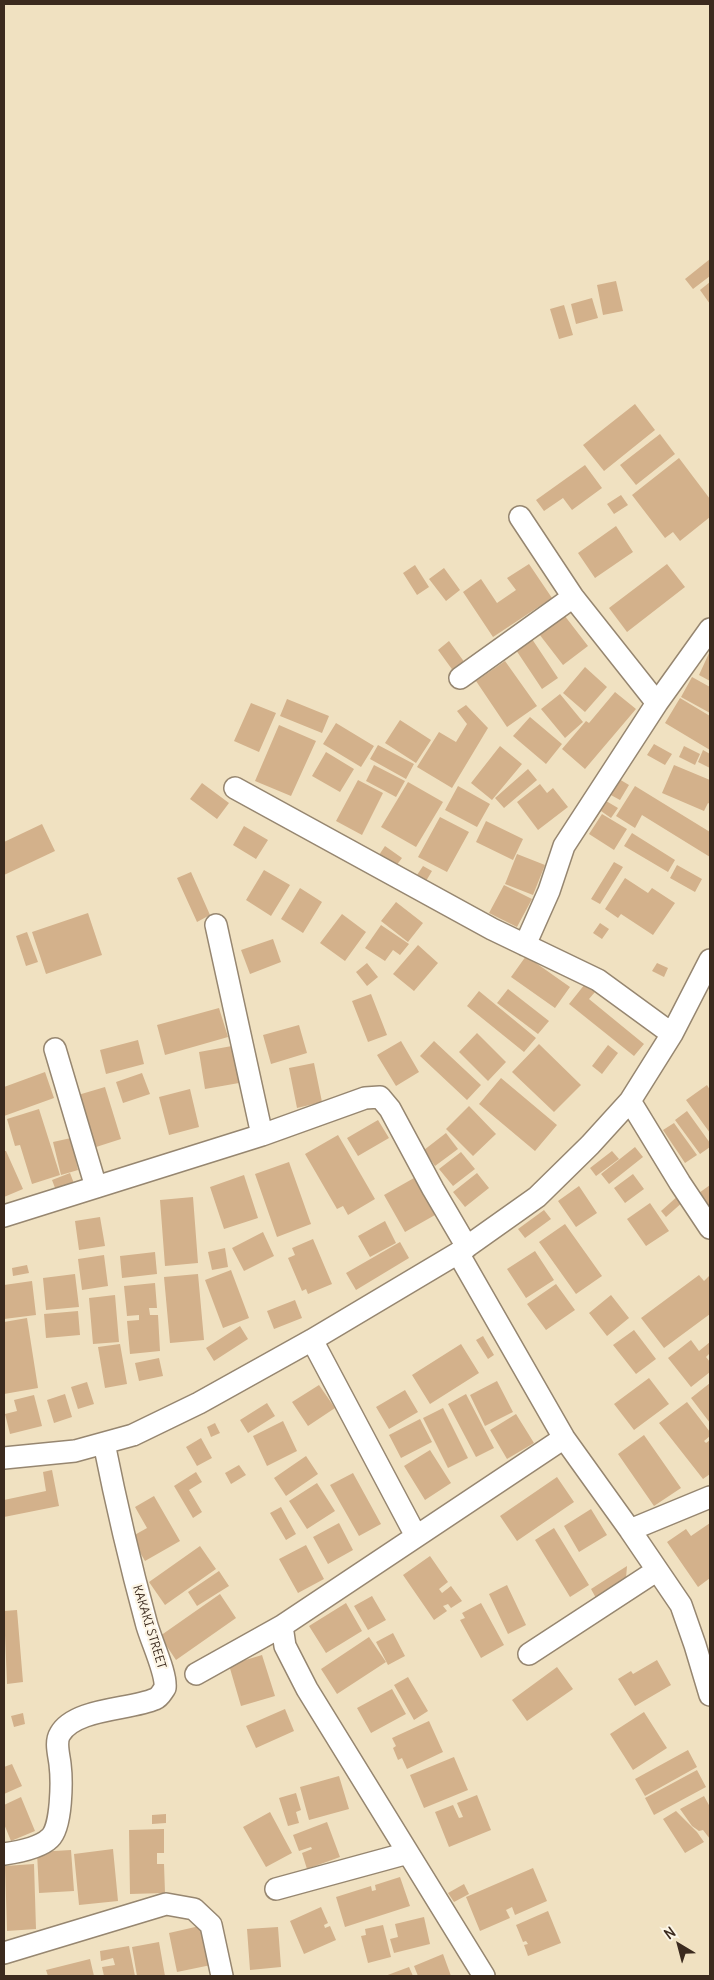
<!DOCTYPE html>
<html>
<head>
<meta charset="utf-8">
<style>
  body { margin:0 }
  #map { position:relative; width:714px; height:1980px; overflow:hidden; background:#f0e1c1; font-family:Delius,sans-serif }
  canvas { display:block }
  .frame { position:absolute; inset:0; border:5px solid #3b2a1e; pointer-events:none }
  .north { position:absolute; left:654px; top:1920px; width:50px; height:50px; -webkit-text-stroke:4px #fcf5e5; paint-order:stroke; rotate:323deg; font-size:14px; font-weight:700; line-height:20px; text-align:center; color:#3b2a1e }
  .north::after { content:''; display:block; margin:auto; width:18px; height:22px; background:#3b2a1e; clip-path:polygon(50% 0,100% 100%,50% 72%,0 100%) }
</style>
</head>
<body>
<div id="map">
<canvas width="714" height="1980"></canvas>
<div class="frame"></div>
<div class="north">N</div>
</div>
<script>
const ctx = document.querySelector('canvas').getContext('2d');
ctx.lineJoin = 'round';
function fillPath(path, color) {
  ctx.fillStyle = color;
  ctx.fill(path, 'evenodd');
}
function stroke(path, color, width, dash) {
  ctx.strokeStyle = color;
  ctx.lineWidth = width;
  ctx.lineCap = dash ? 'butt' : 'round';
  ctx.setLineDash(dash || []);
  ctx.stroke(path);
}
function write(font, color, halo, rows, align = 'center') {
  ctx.font = font + ' Delius,sans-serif';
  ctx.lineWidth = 4.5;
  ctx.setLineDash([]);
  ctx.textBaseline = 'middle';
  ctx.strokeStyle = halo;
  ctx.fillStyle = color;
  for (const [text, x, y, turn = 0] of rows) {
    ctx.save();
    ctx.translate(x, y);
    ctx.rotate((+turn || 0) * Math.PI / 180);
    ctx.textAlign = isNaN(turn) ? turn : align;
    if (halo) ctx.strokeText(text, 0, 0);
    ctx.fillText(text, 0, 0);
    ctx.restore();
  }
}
fillPath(new Path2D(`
  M710,259V276L693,289L685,279Z
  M616,281L623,311L603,315L597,285Z
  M710,282V304L700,290Z
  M592,298L598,318L576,324L571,304Z
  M564,305L573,335L559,339L550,309Z
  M635,404L655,430L604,471L583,445Z
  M660,434L675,454L636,485L620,465Z
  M679,458L710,499V517L680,541L673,532L665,538L632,495Z
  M585,465L602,488L572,510L563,498L544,511L536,500Z
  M621,495L628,505L614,514L607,504Z
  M616,526L633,552L595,578L578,553Z
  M529,564L552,598L493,637L463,592L481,579L497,603L516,590L507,578Z
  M667,564L685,587L627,632L609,608Z
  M415,565L429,587L417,595L403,573Z
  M444,568L460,590L446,601L429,579Z
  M561,611L588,646L563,665L536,630Z
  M532,639L558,678L542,689L516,650Z
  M449,641L465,663L454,672L438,650Z
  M710,651V681L699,675Z
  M505,661L537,706L507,727L476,681Z
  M585,667L607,687L585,712L563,693Z
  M692,677L710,687V713L681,697Z
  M615,692L636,709L585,769L562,749L586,721L589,723Z
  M560,694L583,722L565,738L541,709Z
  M680,698L710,716V750L665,723Z
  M287,699L329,716L322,733L280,716Z
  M251,703L276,713L259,752L234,741Z
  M466,705L488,728L452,788L417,767L439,732L456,742L467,724L457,711Z
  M530,717L562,744L546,764L513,736Z
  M400,720L431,740L416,763L385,743Z
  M336,723L374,746L361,767L323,744Z
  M279,725L316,741L291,796L255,781Z
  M654,744L672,754L665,765L647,755Z
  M378,745L414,764L406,779L370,759Z
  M500,746L522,764L492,800L471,783Z
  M684,746L700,754L695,765L679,757Z
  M703,750L710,754V768L698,762Z
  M326,752L354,769L340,792L312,776Z
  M374,765L405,781L396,797L366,781Z
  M674,765L710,780V804L708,803L704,811L662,793Z
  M528,769L537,780L504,808L495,798Z
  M619,779L629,785L620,800L609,794Z
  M358,780L383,793L362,835L336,821Z
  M408,782L443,802L416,847L381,827Z
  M202,783L229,803L217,819L190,799Z
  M540,784L547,793L553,788L568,807L538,830L517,802Z
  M458,786L490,804L477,827L445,810Z
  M635,786L710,832V857L642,815L635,828L616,816Z
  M601,798L618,808L611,818L601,811L594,822L588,818Z
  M602,814L627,829L614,850L589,834Z
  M440,817L469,832L447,872L418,857Z
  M486,821L523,839L513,860L476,842Z
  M42,824L55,851L4,875V842Z
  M244,826L268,840L256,859L233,845Z
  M632,833L675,860L668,872L624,846Z
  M385,846L402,858L396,866L379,855Z
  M517,854L545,865L533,895L505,884Z
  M614,862L623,867L600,904L591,899Z
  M677,865L702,879L695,892L670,878Z
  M423,866L432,871L426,881L417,875Z
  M264,870L290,885L271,916L246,900Z
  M191,872L210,915L197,922L177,878Z
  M625,878L648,893L652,888L675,903L653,935L621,914L618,918L605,909Z
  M504,885L532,899L517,927L489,913Z
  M300,888L322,902L303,933L281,919Z
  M396,902L423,923L408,942L381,921Z
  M88,913L102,955L46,974L32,932Z
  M342,914L366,932L345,961L320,943Z
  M600,923L609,929L602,939L593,933Z
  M381,925L409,944L400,955L393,950L385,961L365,948Z
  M27,932L38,962L26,966L16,936Z
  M273,939L281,962L250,974L241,950Z
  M418,945L438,963L414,991L393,974Z
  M526,956L570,987L555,1008L511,977Z
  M367,963L378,977L367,986L356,972Z
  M657,963L668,968L664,977L652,971Z
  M585,984L595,992L589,999L644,1044L634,1056L569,1004Z
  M508,989L549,1021L538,1034L497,1003Z
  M479,991L536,1038L524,1052L467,1006Z
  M371,994L387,1035L368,1042L352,1001Z
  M219,1008L228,1037L165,1055L157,1025Z
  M299,1025L307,1053L271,1064L263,1035Z
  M477,1033L506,1062L488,1081L459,1052Z
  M138,1040L144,1064L106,1074L100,1050Z
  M401,1041L419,1072L396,1086L377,1055Z
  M434,1041L481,1085L467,1100L420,1056Z
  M539,1044L581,1085L554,1112L512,1072Z
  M608,1045L618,1053L602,1074L592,1066Z
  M232,1046L239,1083L205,1089L199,1052Z
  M314,1063L322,1102L297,1108L289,1068Z
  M45,1072L54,1098L4,1116V1087Z
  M142,1073L150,1094L123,1103L116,1082Z
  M501,1078L557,1125L535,1151L479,1104Z
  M707,1085L710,1090V1133L686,1100Z
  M105,1087L121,1139L93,1148L78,1095Z
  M190,1089L199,1127L169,1135L159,1097Z
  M469,1106L496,1134L473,1156L446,1129Z
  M39,1109L60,1175L32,1184L20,1145L15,1146L7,1119Z
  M687,1111L710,1143V1147L700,1154L675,1120Z
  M378,1120L389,1138L358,1156L347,1138Z
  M674,1123L697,1155L685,1163L663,1130Z
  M446,1133L458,1149L435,1166L424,1150Z
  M338,1135L375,1199L348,1215L343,1206L337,1209L305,1154Z
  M71,1138L78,1170L61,1175L53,1142Z
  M635,1147L643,1157L609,1184L601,1174Z
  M4,1151H6L23,1189L4,1197Z
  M612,1151L619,1159L596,1176L590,1168Z
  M461,1152L475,1169L453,1186L439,1169Z
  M289,1162L311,1224L277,1237L255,1174Z
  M70,1173L75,1186L57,1193L52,1180Z
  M477,1173L489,1188L465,1207L453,1192Z
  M633,1174L644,1189L625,1203L614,1188Z
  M244,1175L258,1218L224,1229L210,1187Z
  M414,1178L435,1215L405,1232L384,1195Z
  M710,1185V1208L699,1193Z
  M579,1186L597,1213L576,1227L558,1201Z
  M679,1195L684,1201L666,1217L661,1211Z
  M193,1197L198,1263L165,1266L160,1200Z
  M650,1203L669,1231L646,1246L627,1219Z
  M544,1210L551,1219L525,1238L518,1229Z
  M100,1217L105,1246L79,1250L75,1221Z
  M385,1221L396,1243L370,1257L358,1236Z
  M565,1224L602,1276L576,1294L539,1242Z
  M263,1232L274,1256L244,1271L232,1248Z
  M313,1239L332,1284L308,1294L306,1289L302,1291L288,1258L295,1255L292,1248Z
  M400,1242L409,1258L356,1290L346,1273Z
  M225,1248L228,1267L212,1270L208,1252Z
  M535,1251L554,1280L526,1298L507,1269Z
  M155,1252L157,1274L122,1278L120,1256Z
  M104,1255L108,1286L82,1290L78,1259Z
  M27,1265L29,1273L13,1276L12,1268Z
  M231,1270L249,1318L223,1328L205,1280Z
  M75,1274L79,1307L46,1310L43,1278Z
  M198,1274L204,1340L170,1343L164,1277Z
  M699,1275L704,1281L710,1275V1314L664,1348L641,1318Z
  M32,1281L36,1315L4,1319V1285Z
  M155,1283L157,1308H149L150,1315H158L160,1351L130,1354L127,1321L139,1320V1315L127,1316L124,1286Z
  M556,1284L575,1310L546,1330L527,1304Z
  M115,1295L119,1342L93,1344L89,1298Z
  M611,1295L629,1318L607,1336L589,1313Z
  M295,1300L302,1318L274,1329L267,1311Z
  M78,1311L80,1335L46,1338L44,1314Z
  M27,1318L38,1388L4,1394V1322Z
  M240,1326L248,1339L214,1361L206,1348Z
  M634,1330L656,1359L636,1374L613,1345Z
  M483,1336L494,1355L488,1359L476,1340Z
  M691,1340L699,1351L710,1342V1353L706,1357L710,1362V1372L691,1387L668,1358Z
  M120,1344L127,1384L105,1388L98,1347Z
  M461,1344L479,1373L430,1404L412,1375Z
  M159,1358L163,1376L139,1381L135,1363Z
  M649,1378L669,1404L634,1430L614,1404Z
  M497,1381L513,1412L485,1426L470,1395Z
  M87,1382L94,1404L78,1409L71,1387Z
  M710,1383V1423L691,1398Z
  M319,1385L335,1408L308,1426L292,1402Z
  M405,1390L418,1412L389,1429L376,1407Z
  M65,1394L72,1417L54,1423L47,1400Z
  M466,1394L494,1448L476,1457L448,1404Z
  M34,1395L42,1426L10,1434L5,1414L17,1411L14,1400Z
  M687,1402L710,1432V1436L704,1441L706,1443L710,1440V1474L703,1479L659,1423Z
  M267,1403L275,1416L248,1433L240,1420Z
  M443,1408L468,1458L448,1468L423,1418Z
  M516,1414L534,1443L507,1459L490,1430Z
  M420,1419L432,1442L401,1458L389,1435Z
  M283,1421L297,1451L267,1466L253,1436Z
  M215,1423L220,1433L211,1437L207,1427Z
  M644,1435L681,1488L654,1506L618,1454Z
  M201,1438L212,1458L197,1466L186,1447Z
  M430,1450L451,1483L425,1500L404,1466Z
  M306,1456L318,1474L286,1496L274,1478Z
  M239,1465L246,1475L231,1484L225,1473Z
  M52,1470L59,1506L4,1517V1500L46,1491L43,1472Z
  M196,1472L202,1482L189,1490L202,1512L193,1518L174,1486Z
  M353,1473L381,1524L359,1536L330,1485Z
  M557,1477L574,1502L517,1541L500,1516Z
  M317,1483L335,1511L307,1529L289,1501Z
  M154,1496L180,1541L145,1561L131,1537L147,1528L135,1507Z
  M281,1507L296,1534L286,1540L270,1513Z
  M591,1509L607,1535L579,1552L564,1526Z
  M339,1523L353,1550L328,1564L313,1537Z
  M710,1523L709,1566L710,1578L698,1587L667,1542L686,1529L691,1536Z
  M554,1528L589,1585L570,1597L535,1540Z
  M306,1545L324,1579L298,1593L279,1559Z
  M200,1546L216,1569L165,1605L149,1582Z
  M430,1556L448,1582L439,1589L442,1593L451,1586L462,1601L451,1608L448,1604L443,1606L447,1611L434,1620L403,1575Z
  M627,1566L626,1578L596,1598L591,1589Z
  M219,1571L229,1586L197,1606L188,1592Z
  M507,1585L526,1625L508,1634L489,1594Z
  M220,1594L236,1618L176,1660L160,1636Z
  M372,1596L386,1620L368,1630L354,1606Z
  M346,1603L362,1631L326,1653L309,1626Z
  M481,1603L504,1645L481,1658L460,1620L465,1618L462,1613Z
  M17,1610L23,1682L7,1684L4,1611Z
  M393,1633L405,1656L388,1665L376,1642Z
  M369,1637L386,1662L337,1694L321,1669Z
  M262,1655L275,1696L241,1706L229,1665Z
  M657,1660L671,1685L635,1706L618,1679L631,1671L633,1674Z
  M557,1667L573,1689L527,1721L512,1700Z
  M408,1677L428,1711L414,1720L394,1685Z
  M392,1689L406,1714L371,1733L357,1708Z
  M285,1709L294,1731L256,1748L246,1726Z
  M644,1712L667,1748L633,1770L610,1734Z
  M23,1713L25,1724L14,1727L11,1716Z
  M429,1721L443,1752L407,1769L402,1758L398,1760L393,1748L396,1746L392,1738Z
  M688,1750L697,1767L645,1796L635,1779Z
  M454,1757L468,1790L424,1808L410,1775Z
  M12,1764L22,1786L4,1794V1767Z
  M697,1770L706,1787L654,1815L645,1798Z
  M339,1776L349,1809L309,1820L300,1787Z
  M296,1793L301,1810L296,1812L299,1823L288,1826L279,1798Z
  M477,1795L491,1830L449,1847L435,1812L453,1805L459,1818L463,1817L457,1803Z
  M704,1796L710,1807V1839L703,1830L699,1831L692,1826L680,1809Z
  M21,1797L35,1831L11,1841L4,1824V1805Z
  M676,1811L697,1832L704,1842L685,1853L663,1819Z
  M270,1812L292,1853L266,1867L243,1827Z
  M166,1814V1823L152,1824V1815Z
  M327,1822L340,1857L307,1869L302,1853L312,1849L311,1847L299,1851L293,1835Z
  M164,1829V1853H157V1864H164L165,1893L130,1894L129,1830Z
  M113,1849L118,1901L79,1905L74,1854Z
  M71,1850L74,1891L39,1893L37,1852Z
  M34,1864L36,1929L7,1931L5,1866Z
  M533,1868L547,1901L515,1915L512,1907L506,1910L510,1918L480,1931L466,1897Z
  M400,1877L410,1906L345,1927L336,1897L371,1886L372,1891L376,1890L375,1885Z
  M464,1884L469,1894L454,1902L448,1893Z
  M321,1907L328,1923L324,1925L325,1928L330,1926L336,1940L304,1954L290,1921Z
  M548,1911L561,1943L528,1956L524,1945L528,1944L526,1941L523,1942L516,1925Z
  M424,1917L430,1944L394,1953L390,1939L398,1937L395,1924Z
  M204,1925L211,1965L177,1972L169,1933Z
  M383,1925L391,1957L368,1963L361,1936L366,1935L365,1929Z
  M278,1927L281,1967L250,1970L247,1929Z
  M159,1942L165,1976H137L132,1947Z
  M129,1946L135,1976H104L102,1967L115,1965L113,1958L101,1961L100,1951Z
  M443,1954L451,1976H418L414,1966Z
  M90,1959L94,1976H48L46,1970Z
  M409,1967L413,1976H385Z`), '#d3b18b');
const minor = new Path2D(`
  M520,517L573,597L657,703
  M460,678L573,597
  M235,788L492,929L598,980L672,1034
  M216,925L262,1135
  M525,945L549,891L564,846L657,703L710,629
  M55,1049L96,1187
  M630,1101L680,1183L710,1228
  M4,1216L262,1135L365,1098L380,1097L390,1109L433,1189L467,1247
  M458,1253L564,1438L630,1530L681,1605L695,1645L710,1695
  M312,1340L416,1536
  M4,1458L75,1451L133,1435L199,1403L312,1340L458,1253L537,1197L590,1145L630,1101L672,1034L710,960
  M630,1530L710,1497
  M529,1654L656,1571
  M196,1674L282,1626
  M4,1854C18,1852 40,1848 50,1838C62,1827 62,1780 60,1764C59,1755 55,1742 60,1734C75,1708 130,1710 155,1699C160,1697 162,1692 165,1688C167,1673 150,1639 146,1622C130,1563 116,1503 104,1443
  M276,1889L408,1853
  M4,1953L166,1904L194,1909L211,1925L222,1976
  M484,1976L307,1689L285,1646L282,1626L564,1438`);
stroke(minor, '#968670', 24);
stroke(minor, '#fff', 21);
write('12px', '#3b2a1e', '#fcf5e5', [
  ["KAKAKI STREET",149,1627,73]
]);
</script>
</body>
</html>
